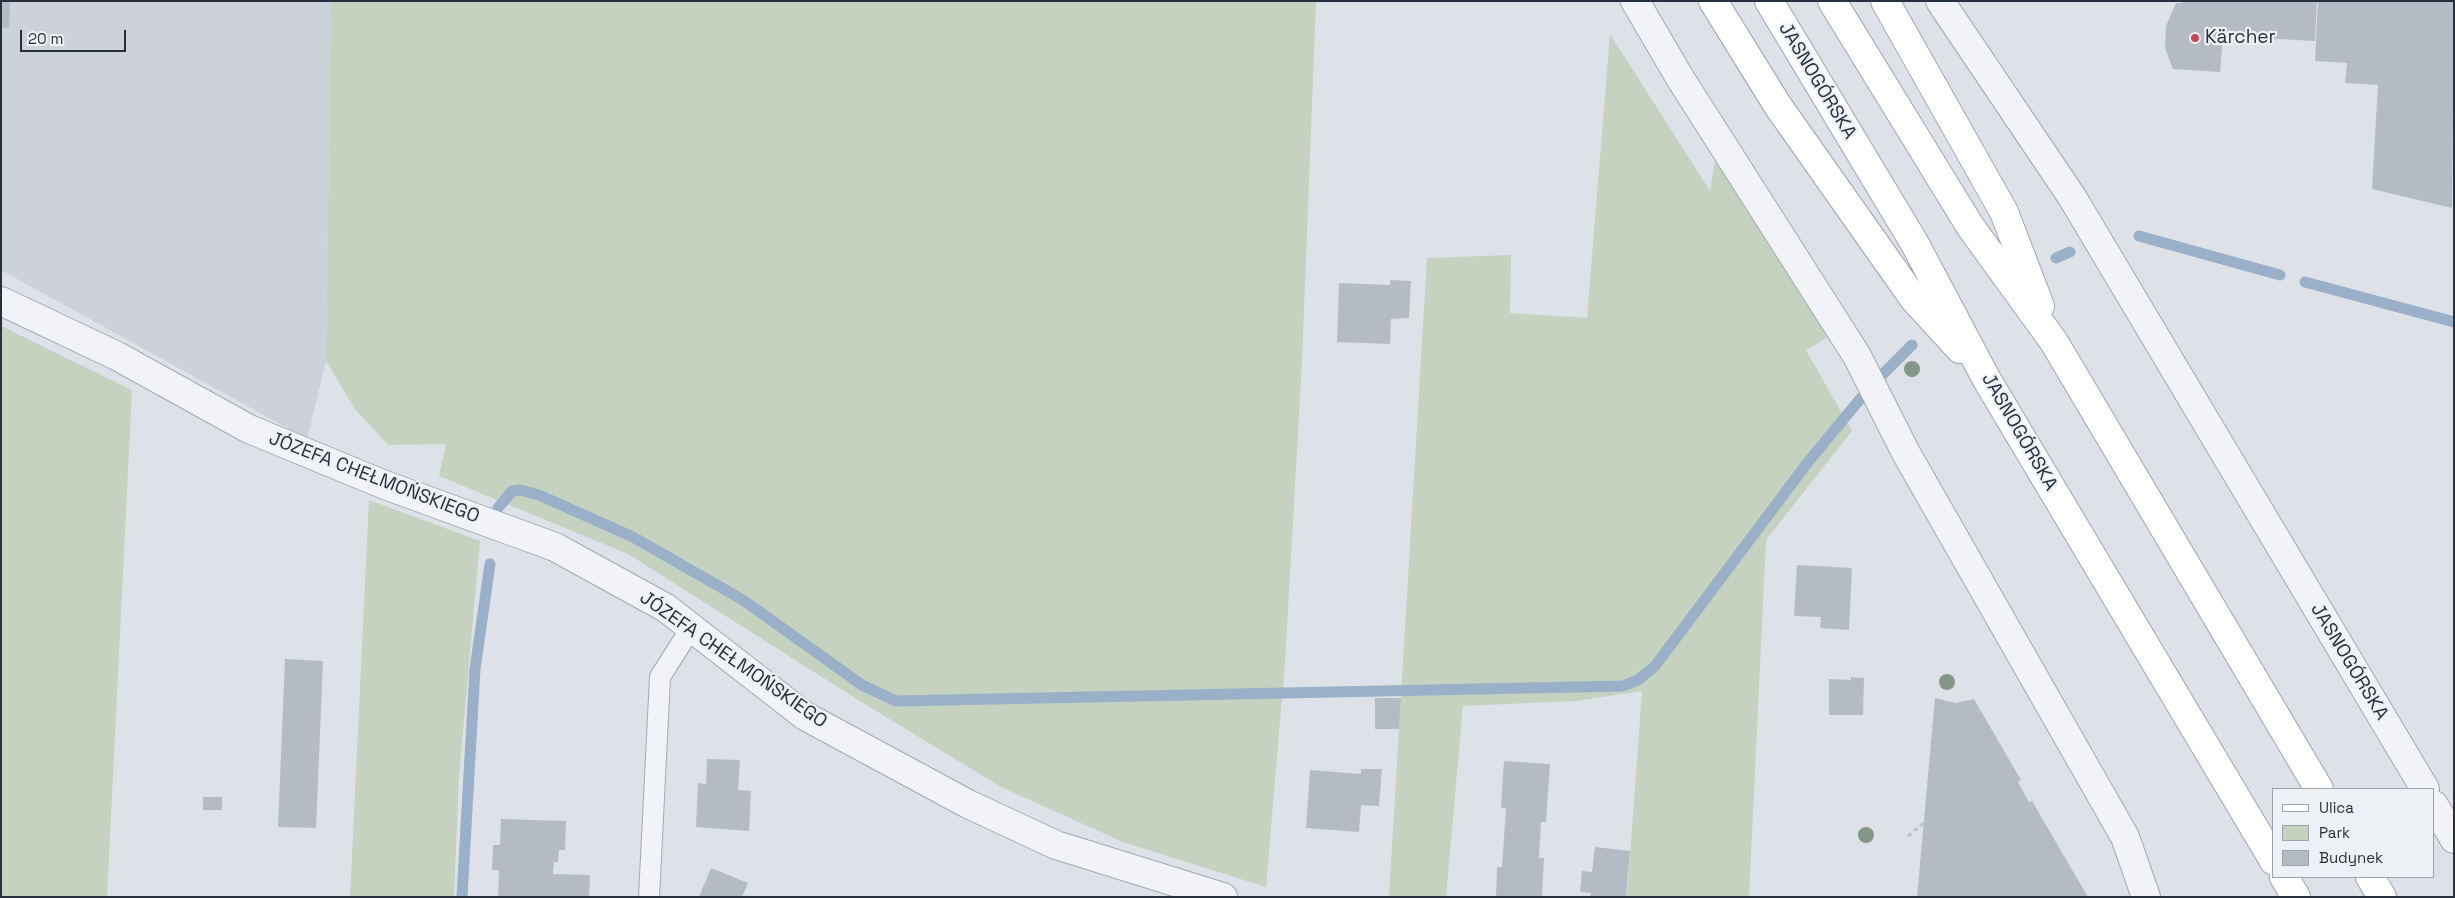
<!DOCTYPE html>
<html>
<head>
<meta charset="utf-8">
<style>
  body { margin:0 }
  #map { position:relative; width:2455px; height:898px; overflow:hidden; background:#dee2e8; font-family:"Space Grotesk",sans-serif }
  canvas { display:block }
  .frame { position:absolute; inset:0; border:2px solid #27303e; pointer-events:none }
  .legend { position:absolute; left:2272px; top:788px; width:162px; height:90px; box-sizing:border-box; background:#edf1f5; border:1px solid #9ea4ac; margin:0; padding:6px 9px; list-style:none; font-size:15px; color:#27303e }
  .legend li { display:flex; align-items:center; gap:10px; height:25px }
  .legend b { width:25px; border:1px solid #9ea4ac }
  .scale { position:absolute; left:20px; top:30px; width:106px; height:22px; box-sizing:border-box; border:2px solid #27303e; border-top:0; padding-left:6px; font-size:15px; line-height:18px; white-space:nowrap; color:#27303e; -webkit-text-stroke:4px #edf1f5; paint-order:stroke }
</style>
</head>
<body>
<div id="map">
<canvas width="2455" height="898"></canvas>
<div class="frame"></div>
<ul class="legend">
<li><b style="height:6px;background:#fff"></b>Ulica</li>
<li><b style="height:14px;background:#c4d2bf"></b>Park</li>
<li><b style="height:14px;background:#b5bbc4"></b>Budynek</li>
</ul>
<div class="scale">20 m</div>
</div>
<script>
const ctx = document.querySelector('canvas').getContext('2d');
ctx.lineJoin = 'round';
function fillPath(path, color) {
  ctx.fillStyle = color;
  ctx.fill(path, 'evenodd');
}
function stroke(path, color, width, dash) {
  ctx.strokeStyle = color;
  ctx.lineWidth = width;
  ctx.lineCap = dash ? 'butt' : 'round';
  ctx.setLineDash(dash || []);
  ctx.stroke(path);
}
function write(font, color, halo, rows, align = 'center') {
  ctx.font = font + ' "Space Grotesk",sans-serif';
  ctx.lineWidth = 4.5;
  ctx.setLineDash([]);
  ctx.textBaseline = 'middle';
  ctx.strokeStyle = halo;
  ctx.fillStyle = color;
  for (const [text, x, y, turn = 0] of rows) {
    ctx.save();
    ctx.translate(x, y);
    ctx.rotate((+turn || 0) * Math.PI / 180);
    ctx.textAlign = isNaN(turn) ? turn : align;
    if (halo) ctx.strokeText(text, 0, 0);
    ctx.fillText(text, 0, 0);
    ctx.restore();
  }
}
fillPath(new Path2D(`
  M1,1H331L326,361L307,439L1,270Z`), '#ccd1da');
fillPath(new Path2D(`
  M331,1H1316L1302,362L1285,662L1266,887L1123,842L1001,787L863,703L628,554L439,476L446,444L388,445L355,409L326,361Z
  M1610,34L1710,191L1715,160L1828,337L1806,350L1852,431L1766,540L1749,897H1627L1642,691L1576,701L1463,706L1446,897H1389L1427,258L1511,255L1510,313L1587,318Z
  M1,326L132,390L107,897H1Z
  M369,500L480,541L459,776L454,897H350Z`), '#c4d2bf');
stroke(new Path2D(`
  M2139,236L2280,275
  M2056,258L2070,252
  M2305,282L2454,322
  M1882,375L1912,345
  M498,508L512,491L520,490L539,495L633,537L743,600L862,685L896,701L1623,686L1638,680L1655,666L1808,462L1861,398
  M462,897L475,669L490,564`), '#99b0c8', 11);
fillPath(new Path2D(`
  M1,1H10L9,28H1Z
  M2182,1H2317L2315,41L2223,36L2220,72L2173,69L2165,48L2166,26L2176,3H2182Z
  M2318,1H2454L2452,208L2372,189L2378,85L2345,83L2347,63L2315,61Z
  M1390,280L1411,281L1409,318L1391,319L1390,344L1337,342L1339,283L1390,285Z
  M1797,565L1852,568L1849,630L1820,628L1821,617L1794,616Z
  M285,659L323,661L316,828L278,827Z
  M1851,677L1864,678L1863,715H1829V679L1851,680Z
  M1375,698H1401L1399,729H1375Z
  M1935,698L1955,703L1974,699L2021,780L2018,782L2029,802L2032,801L2088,897H1917Z
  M707,759L740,760L738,790L751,791L749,831L696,827L698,783L706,784Z
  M1504,761L1550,764L1546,822H1541L1539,858H1544L1542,897H1496L1497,867H1502L1504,838L1506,808H1501Z
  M1361,769H1382L1379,806L1361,805L1359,832L1306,828L1310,770L1361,774Z
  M203,797H222V810H203Z
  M501,819L566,821L565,850H559L558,862H554L553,874L590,875L589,897L498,896L499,870H492L493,845H500Z
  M1595,847L1630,851L1626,897H1590L1591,893L1580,892L1582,871L1592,872Z
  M711,868L748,883L742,897H699Z`), '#b5bbc4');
const service = new Path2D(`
  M649,897L660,677L691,628`);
const minor = new Path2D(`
  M1635,1L1680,78L1857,356L1906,453L2125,837L2146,897
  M1940,1L2072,197L2425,789
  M1,301L117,356L249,429L385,485L555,547L666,608L805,716L968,804L1056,845L1223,897
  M2434,805L2454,839`);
const primary = new Path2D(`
  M1713,1L1778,106L1914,299L1960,349
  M1769,1L1915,244L1987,380L2274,861
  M1832,1L1970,226L2054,342L2319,789
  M1885,1L2004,212L2040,306
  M2284,877L2296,897
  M2370,877L2382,897`);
stroke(service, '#a3a9b2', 22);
stroke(minor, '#a3a9b2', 30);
stroke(primary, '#9da6b3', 30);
stroke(new Path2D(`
  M1908,836L1924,823`), '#bcc0c6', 3, [4, 4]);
stroke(service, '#f1f3f6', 20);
stroke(minor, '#f1f3f6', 28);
stroke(primary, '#fff', 28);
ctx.fillStyle = '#859786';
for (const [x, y] of [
  [1912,369],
  [1947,682],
  [1866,835]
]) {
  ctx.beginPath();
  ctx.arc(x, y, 8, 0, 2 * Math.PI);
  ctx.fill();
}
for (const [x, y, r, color] of [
  [2195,38,5,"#cd4257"]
]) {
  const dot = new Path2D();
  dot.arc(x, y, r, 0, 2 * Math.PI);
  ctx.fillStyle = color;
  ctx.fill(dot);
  stroke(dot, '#edf1f5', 2);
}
write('19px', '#27303e', '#edf1f5', [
  ["Kärcher",2205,38]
], 'left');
write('19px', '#27303e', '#edf1f5', [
  ["JASNOGÓRSKA",1817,81,59],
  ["JASNOGÓRSKA",2019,432,60],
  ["JÓZEFA CHEŁMOŃSKIEGO",374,478,21],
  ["JÓZEFA CHEŁMOŃSKIEGO",733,660,35],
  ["JASNOGÓRSKA",2349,662,59]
]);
</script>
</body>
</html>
